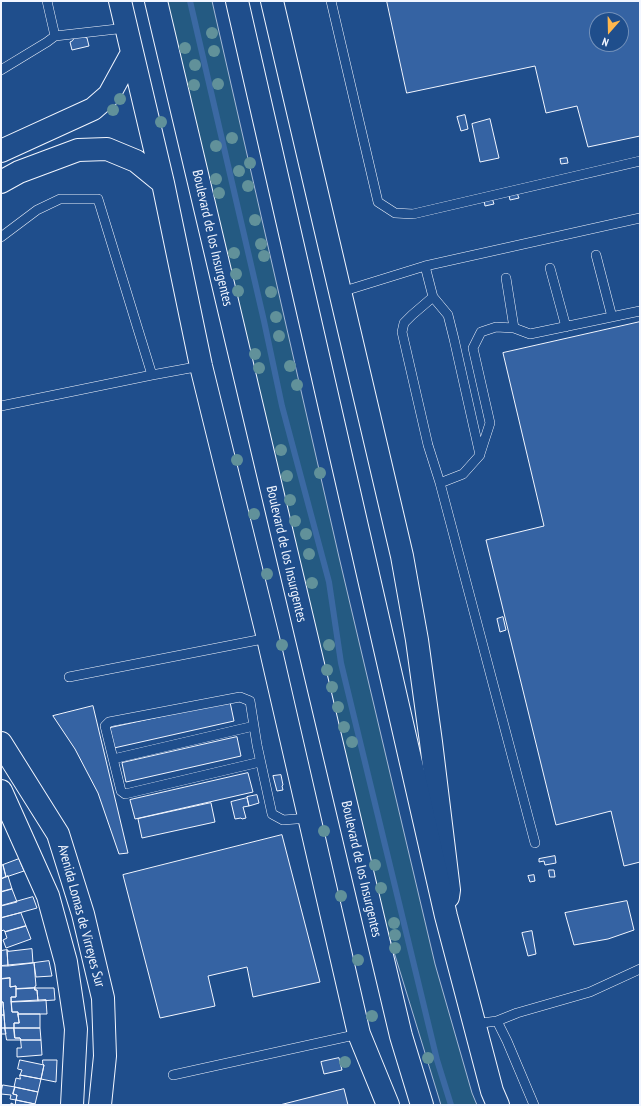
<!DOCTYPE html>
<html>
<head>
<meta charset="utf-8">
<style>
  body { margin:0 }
  #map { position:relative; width:641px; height:1106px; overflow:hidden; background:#1f4e8c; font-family:"PT Sans Narrow",sans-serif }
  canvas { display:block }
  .frame { position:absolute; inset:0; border:2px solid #f2f6ff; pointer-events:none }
  .north { position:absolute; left:589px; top:12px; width:40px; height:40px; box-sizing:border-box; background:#1f4e8c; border:1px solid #7391ba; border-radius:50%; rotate:200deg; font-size:11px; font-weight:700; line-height:16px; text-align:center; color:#f2f6ff }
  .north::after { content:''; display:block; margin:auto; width:14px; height:18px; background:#ffb74d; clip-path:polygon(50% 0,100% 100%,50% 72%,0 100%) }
</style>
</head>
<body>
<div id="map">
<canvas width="641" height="1106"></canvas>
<div class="frame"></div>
<div class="north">N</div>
</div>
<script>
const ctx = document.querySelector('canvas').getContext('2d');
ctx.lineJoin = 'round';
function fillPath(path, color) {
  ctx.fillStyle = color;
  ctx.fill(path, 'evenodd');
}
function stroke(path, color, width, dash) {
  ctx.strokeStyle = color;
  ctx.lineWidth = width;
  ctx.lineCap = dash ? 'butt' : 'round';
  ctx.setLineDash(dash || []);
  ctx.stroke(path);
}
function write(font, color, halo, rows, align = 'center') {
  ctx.font = font + ' "PT Sans Narrow",sans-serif';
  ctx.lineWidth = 3;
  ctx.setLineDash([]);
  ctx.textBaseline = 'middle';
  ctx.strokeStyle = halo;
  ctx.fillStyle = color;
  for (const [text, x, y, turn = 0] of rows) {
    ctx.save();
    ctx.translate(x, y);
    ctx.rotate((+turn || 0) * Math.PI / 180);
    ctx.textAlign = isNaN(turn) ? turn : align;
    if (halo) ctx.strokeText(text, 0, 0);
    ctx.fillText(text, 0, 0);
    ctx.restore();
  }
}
const green = new Path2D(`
  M166,1H212L339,557L435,964L472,1093L477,1105H441L378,900Z`);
fillPath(green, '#245a82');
stroke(green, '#a8bbd7', 1);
stroke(new Path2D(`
  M190,1L264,321L282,406L329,582L341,663L437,1060L451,1105`), '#3b69a3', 6);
const building = new Path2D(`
  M387,1H640V136L588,147L577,106L546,113L535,66L407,93ZM597,20H621V44H597Z
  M76,36H83L87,38L89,46L72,50L70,42L72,41Z
  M465,115L468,129L461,131L457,117Z
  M490,119L499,158L480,162L472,124Z
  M567,158L568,163L561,164L560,159Z
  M517,193L519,198L510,200L509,195Z
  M492,198L494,204L485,206L484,200Z
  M640,322V862L624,866L611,811L556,825L486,540L544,526L503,353Z
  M503,617L506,630L500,632L497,619Z
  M230,702L234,721L114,748L110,728Z
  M93,706L128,853L119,854L98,793L75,749L53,716Z
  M237,737L241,756L126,782L122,763Z
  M248,773L253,792L135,819L130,800Z
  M281,775L283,785L282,786L283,790L277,791L273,776Z
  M257,795L259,803L249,806L247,797Z
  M247,798L249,806L243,807L246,818L242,819L241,818L235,819L231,802Z
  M211,803L215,822L142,838L138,819Z
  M282,835L320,982L253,997L247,967L208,976L215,1006L160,1018L123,875Z
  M555,856L556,863L545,865L544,861L539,862V859Z
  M19,859L24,871L6,877L3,865Z
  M3,865L6,877L1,879V866Z
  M549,870H554L555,877H550Z
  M534,875L535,881L530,882L528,876Z
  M8,876L12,889L1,892V879Z
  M12,889L17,902L1,906V892Z
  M33,897L37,908L1,918V906Z
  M627,901L634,930L608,939L574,945L565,913Z
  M21,913L26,926L5,932L4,930L1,931V918Z
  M26,926L31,939L6,948L3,940L7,938L5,932Z
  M532,931L536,954L528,956L522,933Z
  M32,949L33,963L8,966L7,950H8V951Z
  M7,950L8,966H1V951Z
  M49,961L52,976L36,977L34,963Z
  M34,963L36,986H35V988L16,989V986L10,987V978L1,979V966Z
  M10,978V987L16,986V997H11L12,1012H18L19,1023H14V1028H5L3,1002H1V979Z
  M35,988H54L55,1000L38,1001L37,990H35Z
  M35,988V990H37L38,1001L11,1002V997H16V989Z
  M46,1000L47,1014H18V1012H12L11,1002Z
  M1,1002H3L4,1015H1Z
  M18,1014H40V1028H14V1023H19Z
  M1,1015H4L5,1028H1Z
  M1,1028H5L6,1034H1Z
  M5,1028H14L15,1038H20L21,1040H7Z
  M14,1028H40L41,1040H21L20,1038H15Z
  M21,1040H41L42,1055L17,1057V1048H21Z
  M339,1058L342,1070L324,1074L321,1062Z
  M20,1060L44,1065L41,1079L20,1075L22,1070L18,1069Z
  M43,1060H57L56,1082L41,1079L44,1065L43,1064Z
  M20,1075L41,1079L38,1092L14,1087L16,1078L20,1079Z
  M3,1085L15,1087L13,1094L17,1095L16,1100L10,1099L11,1095L1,1094Z
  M15,1087L38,1092L35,1104L16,1100L17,1095L13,1094Z
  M344,1089L348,1105H280Z
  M16,1100L35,1104V1105H11V1103L15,1105Z`);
fillPath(building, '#3563a3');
stroke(building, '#f2f6ff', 1);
const service = new Path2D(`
  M47,1L55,36
  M331,1L378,202L395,213L413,214L640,161
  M1,70L47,42L55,36L126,28
  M1,237L37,210L60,199H98L152,375
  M596,255L612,317
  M425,266L433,297L448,315L454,339L480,455L463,474L440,483L428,445L402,332L404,323L412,315L433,297
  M550,268L566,327
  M506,278L514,328
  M341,292L425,266L640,218
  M1,406L152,375L201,366
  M480,454L490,423L473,348L481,332L496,327L514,328L530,334L640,311
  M440,483L535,843
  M69,677L268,638
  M113,759L254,726
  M260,762L125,794L121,791L105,726L109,722L240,697L250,701L257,745L272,814L283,820L309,818
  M497,1021L517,1013L590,992L640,969
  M474,1024L497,1021L507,1041L534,1105
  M173,1075L359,1034`);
const tertiary = new Path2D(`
  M120,1L163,183L201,366L268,638L359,1034L388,1105
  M272,1L402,556L417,640L431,742L449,890L448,897
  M1,151L93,109L109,95L132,53
  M1,182L19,172L78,150L107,149L136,161L163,183
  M1,743L58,834L83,914L103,998L105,1056L100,1105
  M1,791L48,896L66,962L76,1029L72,1105`);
const trunk = new Path2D(`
  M156,1L401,1036L422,1105
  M237,1L446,916L492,1091L498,1105`);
stroke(service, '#f2f6ff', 10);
stroke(tertiary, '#f2f6ff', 24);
stroke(trunk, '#f2f6ff', 24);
stroke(service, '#1f4e8c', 9);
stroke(tertiary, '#1f4e8c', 22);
stroke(trunk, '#1f4e8c', 22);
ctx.fillStyle = '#61919a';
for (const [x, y] of [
  [212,33],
  [185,48],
  [214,51],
  [195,65],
  [218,84],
  [194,85],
  [120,99],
  [113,110],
  [161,122],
  [232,138],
  [216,146],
  [250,163],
  [239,171],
  [216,179],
  [248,186],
  [219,193],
  [255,220],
  [261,244],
  [234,253],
  [264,256],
  [236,274],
  [238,291],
  [271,292],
  [276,317],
  [279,336],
  [255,354],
  [290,366],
  [259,368],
  [297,385],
  [281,450],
  [237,460],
  [320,473],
  [287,476],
  [290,500],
  [254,514],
  [295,521],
  [306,534],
  [309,554],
  [267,574],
  [312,583],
  [282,645],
  [329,645],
  [327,670],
  [332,687],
  [338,707],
  [344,727],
  [352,742],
  [324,831],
  [375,865],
  [381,888],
  [341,896],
  [394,923],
  [395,935],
  [395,948],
  [358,960],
  [372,1016],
  [428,1058],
  [345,1062]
]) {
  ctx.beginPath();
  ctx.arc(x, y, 6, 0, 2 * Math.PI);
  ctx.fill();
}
write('14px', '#f2f6ff', '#1f4e8c', [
  ["Boulevard de los Insurgentes",212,238,77],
  ["Boulevard de los Insurgentes",286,554,77],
  ["Boulevard de los Insurgentes",361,869,77],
  ["Avenida Lomas de Virreyes Sur",81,916,75]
]);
</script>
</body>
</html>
